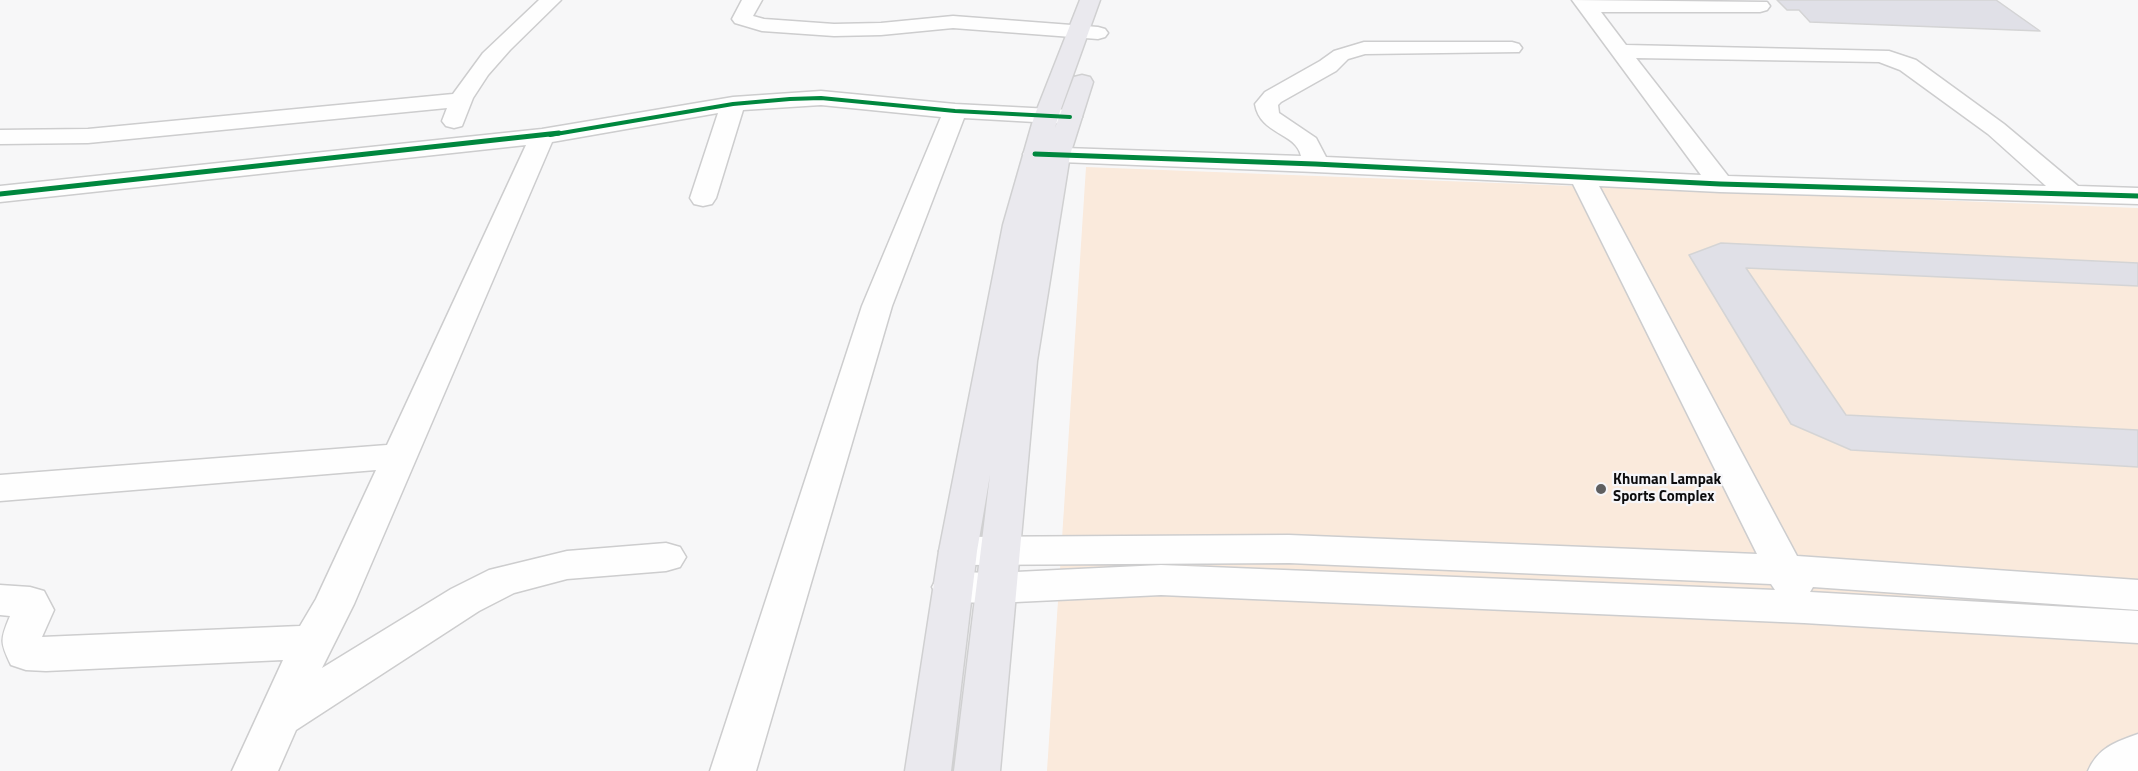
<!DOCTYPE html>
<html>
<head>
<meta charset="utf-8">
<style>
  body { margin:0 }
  canvas { display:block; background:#f7f7f8 }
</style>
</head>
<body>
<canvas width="2138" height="771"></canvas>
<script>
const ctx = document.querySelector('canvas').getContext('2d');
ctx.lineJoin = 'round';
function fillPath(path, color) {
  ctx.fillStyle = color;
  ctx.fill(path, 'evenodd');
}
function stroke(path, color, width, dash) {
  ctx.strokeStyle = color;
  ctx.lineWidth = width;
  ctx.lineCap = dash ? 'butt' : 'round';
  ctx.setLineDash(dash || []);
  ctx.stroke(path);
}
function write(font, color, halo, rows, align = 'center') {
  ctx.font = font + ' "Titillium Web",sans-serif';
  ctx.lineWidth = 4.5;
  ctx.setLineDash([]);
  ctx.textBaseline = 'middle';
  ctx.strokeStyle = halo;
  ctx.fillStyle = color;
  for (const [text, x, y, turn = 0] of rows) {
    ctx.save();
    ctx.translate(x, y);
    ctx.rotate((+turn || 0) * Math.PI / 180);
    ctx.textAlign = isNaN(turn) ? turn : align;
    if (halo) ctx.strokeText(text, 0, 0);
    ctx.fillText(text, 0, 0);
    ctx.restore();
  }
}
fillPath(new Path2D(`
  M1086,167L2138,208V771H1047Z`), '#faeadc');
const building = new Path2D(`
  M1777,0H1996L2040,31L1810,22L1799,10H1787Z
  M1721,243L2138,263V286L1746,268L1846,415L2138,430V467L1851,450L1791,424L1689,255Z`);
fillPath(building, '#e0e0e7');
stroke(building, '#d4d4d5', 1.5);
const minor = new Path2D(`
  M539,0H561L510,50L488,75L473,98L462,126L454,128L446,126L442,121L447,108L88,143L0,144V130L88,129L453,94L483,53Z
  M742,0H762L753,16L764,19L834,24L881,23L953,16L1098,27L1105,29L1108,33L1105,37L1098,39L953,28L881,35L834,36L762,31L735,23L732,19Z
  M1572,0L1767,2L1770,6L1767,10L1760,12H1601L1626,45L1889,51L1916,60L2004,124L2078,186L2138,188V204L1720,192L1599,186L1797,556L2138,580V610L1813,587L1810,592L2138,611V643L1804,623L1161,595L995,603L952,602L938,598L932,587L938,576L952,572L995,573L1161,565L1775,590L1771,584L1289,563L958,565L944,561L939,551L944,541L958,537L1289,535L1757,554L1573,184L1315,172L1035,161L1026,159L1023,154L1026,149L1035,147L1301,156C1296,132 1260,135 1255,104L1265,92L1320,61L1334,51L1364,42H1512L1519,44L1522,48L1519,52L1365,54L1348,59L1336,71L1281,102L1278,105L1279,113L1316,138L1326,157L1701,175ZM1636,58L1879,62L1900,70L1988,134L2046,186L1728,176Z
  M821,91L955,104L1070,110L1078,112L1082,117L1078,122L1070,124L964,118L892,306L756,771H710L862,306L941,117L821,105L743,110L716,198L712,204L703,206L694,204L690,198L718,113L552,142L354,604L322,668L451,589L489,570L567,551L666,543L680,547L686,557L680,567L666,571L567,579L514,593L479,611L296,730L278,771H232L283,660L46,671L26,670L11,665C0,642 0,640 10,616L0,615V585L30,587L44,591L54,610L42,637L300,626L316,599L376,470L0,501V475L387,445L526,145L0,202V186L542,129L733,97Z
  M2138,734V771H2088C2098,748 2115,742 2138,734Z`);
const major = new Path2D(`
  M1080,0H1100L1058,117L1055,128L1074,77L1082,75L1090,77L1093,82L1070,155L1037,361L1000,771H954L990,475L977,551L951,771H905L939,551L1003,225L1034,117Z`);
stroke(minor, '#cdcdce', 3);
stroke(major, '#d0d0d1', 3);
fillPath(minor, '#fefefe');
fillPath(major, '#eae9ee');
stroke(new Path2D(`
  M550,135L733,104L790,99L821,98L955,111L1070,117`), '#00873e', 4);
stroke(new Path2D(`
  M1035,154L1315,164L1720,184L2138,196
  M0,194L559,133`), '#00873e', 5);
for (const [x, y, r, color] of [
  [1601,489,6,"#5f5f60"]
]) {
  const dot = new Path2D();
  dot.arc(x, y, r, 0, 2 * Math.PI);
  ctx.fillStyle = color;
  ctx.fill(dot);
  stroke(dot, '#f6f6f9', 2);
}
write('bold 15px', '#0d0d0e', '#f6f6f9', [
  ["Khuman Lampak",1613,480],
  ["Sports Complex",1613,497]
], 'left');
</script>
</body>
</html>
